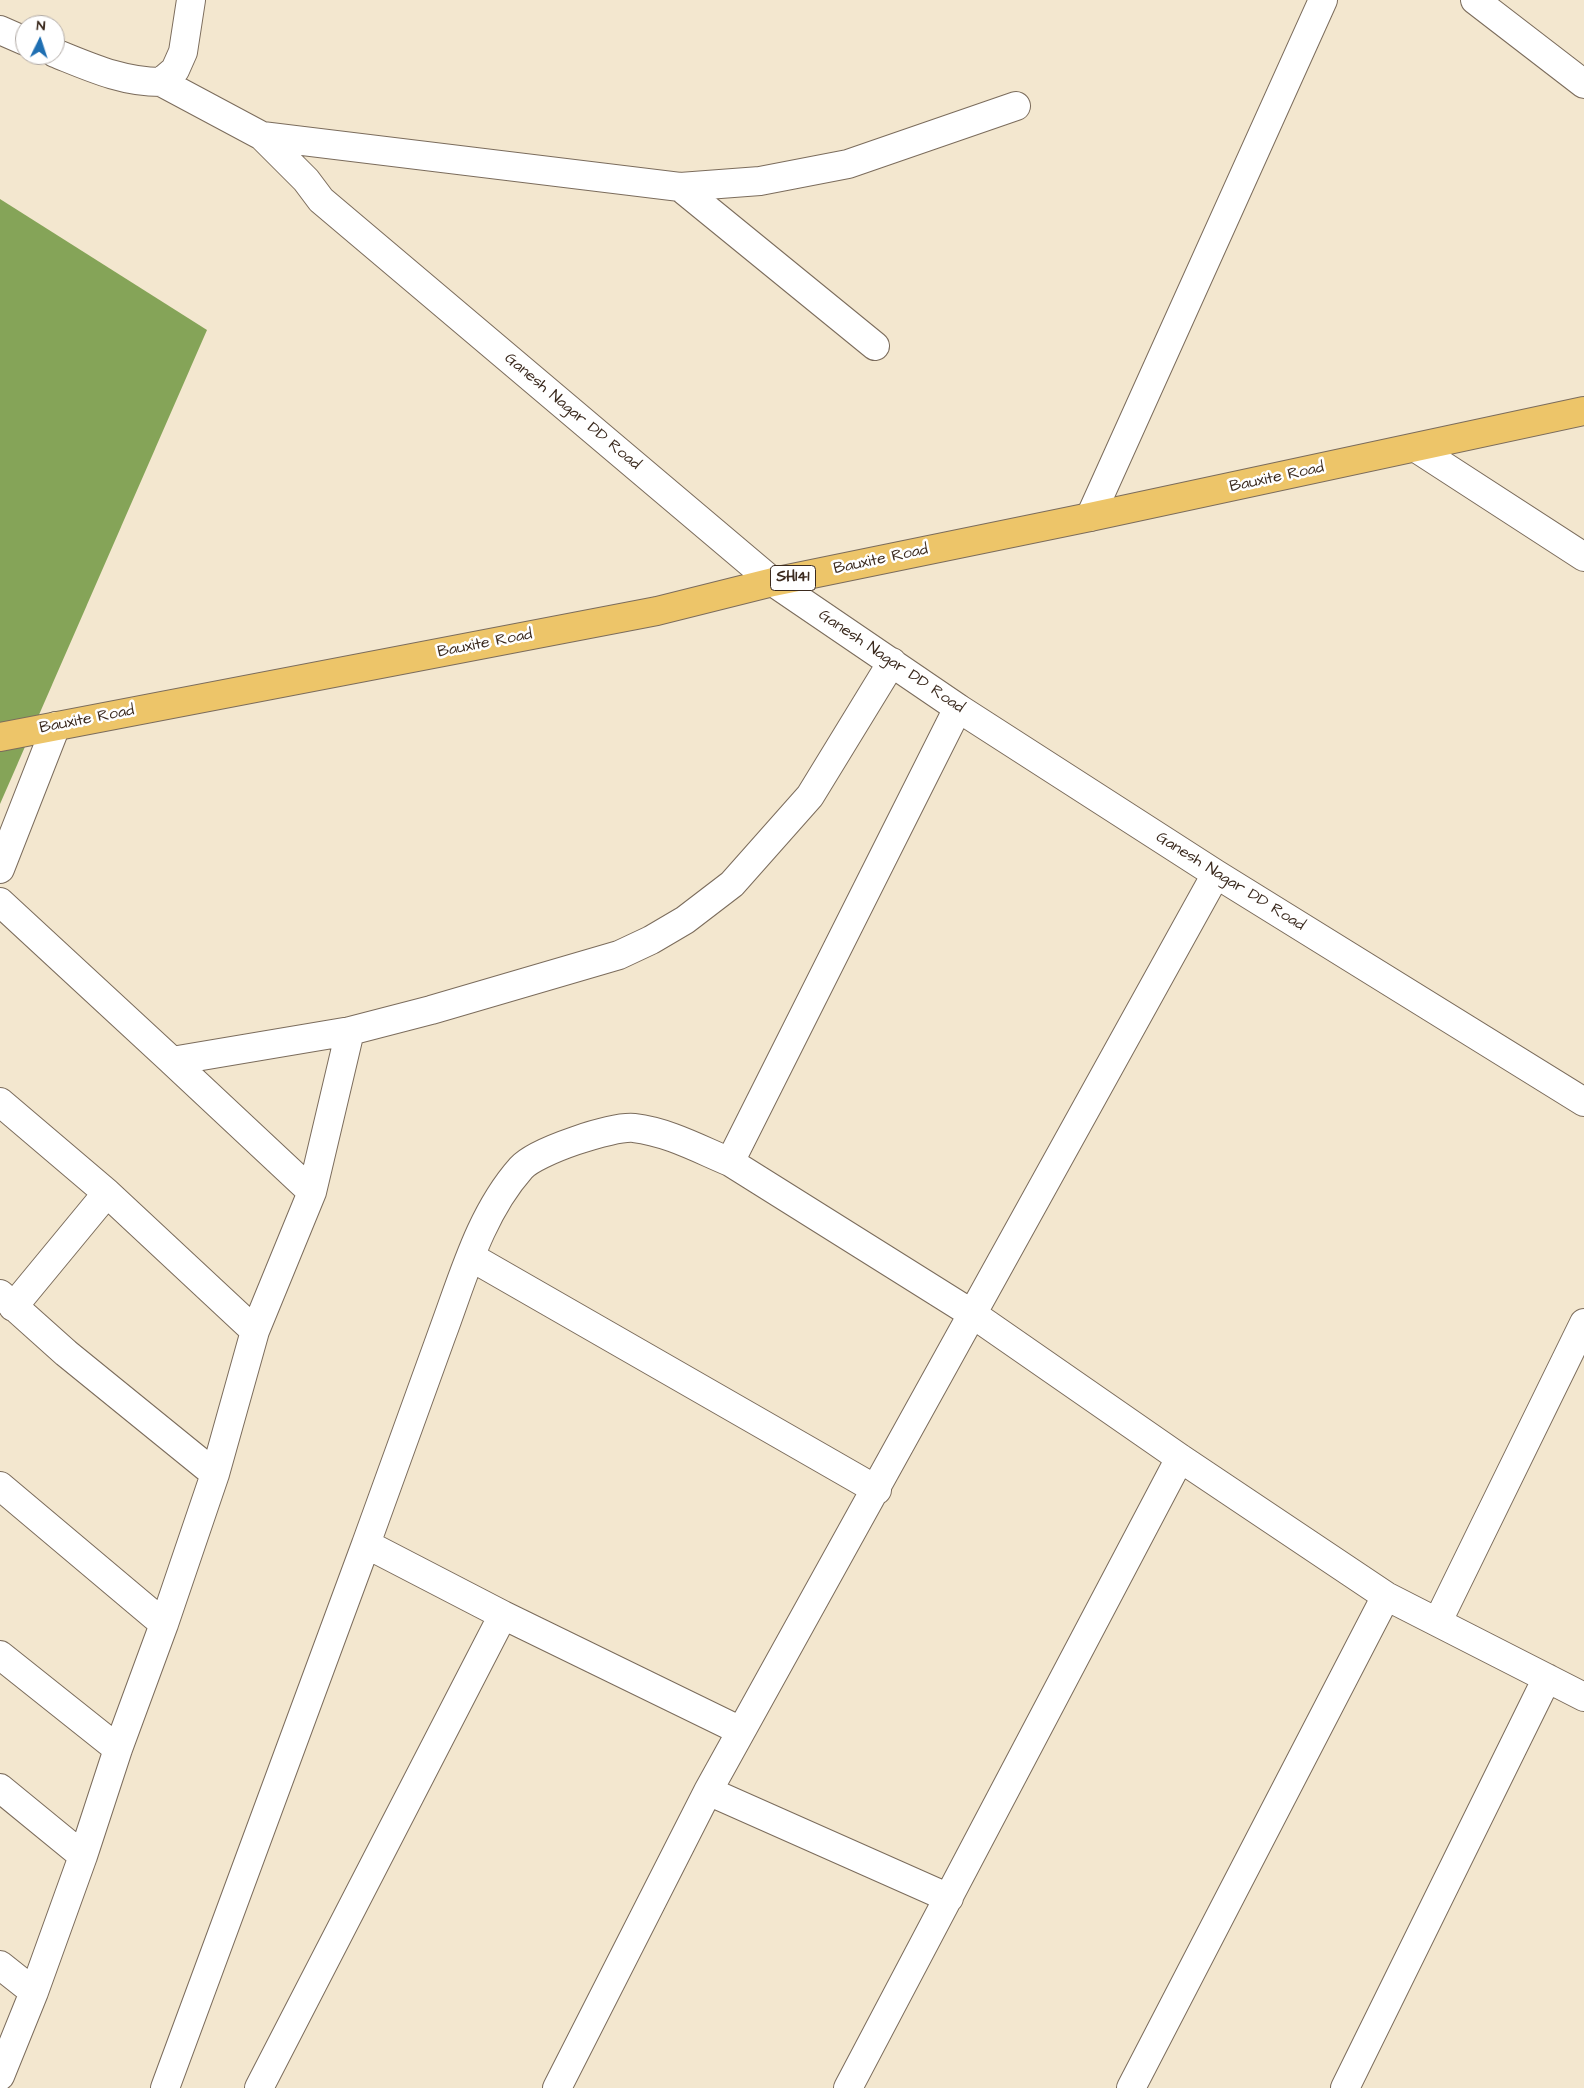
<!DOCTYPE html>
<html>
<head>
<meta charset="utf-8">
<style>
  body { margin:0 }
  #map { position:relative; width:1584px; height:2088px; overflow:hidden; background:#f3e7cf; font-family:"Architects Daughter",sans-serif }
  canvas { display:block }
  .north { position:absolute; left:15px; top:15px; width:50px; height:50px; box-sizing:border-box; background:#fff; border:1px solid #b1aaa5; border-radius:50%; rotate:4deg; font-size:14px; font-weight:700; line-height:20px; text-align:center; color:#3b2a1e }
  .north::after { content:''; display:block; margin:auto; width:18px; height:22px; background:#1f6fb2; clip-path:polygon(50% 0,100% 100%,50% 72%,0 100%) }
</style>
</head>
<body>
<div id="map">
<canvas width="1584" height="2088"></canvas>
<div class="north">N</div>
</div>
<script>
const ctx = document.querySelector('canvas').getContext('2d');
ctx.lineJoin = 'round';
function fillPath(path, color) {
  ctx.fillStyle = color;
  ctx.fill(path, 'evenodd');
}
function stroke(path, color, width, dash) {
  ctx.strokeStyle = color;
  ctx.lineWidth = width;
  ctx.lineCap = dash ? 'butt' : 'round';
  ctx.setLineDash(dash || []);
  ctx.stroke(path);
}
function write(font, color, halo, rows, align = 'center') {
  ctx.font = font + ' "Architects Daughter",sans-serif';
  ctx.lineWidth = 5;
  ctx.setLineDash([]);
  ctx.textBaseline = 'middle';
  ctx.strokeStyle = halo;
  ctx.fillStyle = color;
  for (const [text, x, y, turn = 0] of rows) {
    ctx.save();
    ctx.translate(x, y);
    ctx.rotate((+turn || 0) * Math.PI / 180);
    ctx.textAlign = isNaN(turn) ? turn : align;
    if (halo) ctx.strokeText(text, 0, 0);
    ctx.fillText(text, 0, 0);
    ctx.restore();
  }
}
fillPath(new Path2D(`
  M0,199L207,330L0,804Z`), '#85a458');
const minor = new Path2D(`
  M1475,0L1584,84
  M0,30L25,41
  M55,53C90,67 122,82 161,82L175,70L183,52L191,0
  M161,82L262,136L680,187L760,181L848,164L1016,106
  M262,136L306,180L321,200L773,582L958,708L1216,874L1584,1102
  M680,187L875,346
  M1416,448L1584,557
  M1090,517L1323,0
  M958,708L730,1162L974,1315L1180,1458L1386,1596L1584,1697
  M0,869L56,726
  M0,902L172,1061
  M0,1102L107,1193L255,1331
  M312,1192L172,1061L350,1031L431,1010L619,955L651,940L685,920L732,884L810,796L892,662
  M471,1257L877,1490
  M0,1294L66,1353L215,1474
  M13,1307L107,1193
  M0,1486L164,1624
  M366,1544C391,1474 417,1404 442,1334C463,1278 480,1214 521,1168C536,1151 612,1126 634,1128C668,1132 699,1149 730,1162
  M1438,1621L1584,1323
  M0,1655L118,1749
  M0,1788L83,1856
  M708,1791L949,1898
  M0,1965L34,1992
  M0,2076L34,1992L83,1856L118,1749L164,1624L215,1474L255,1331L312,1192L350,1031
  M165,2088L366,1544L503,1615L741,1731
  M259,2088L503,1615
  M557,2088L708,1791L1216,874
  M848,2088L1180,1458
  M1131,2088L1386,1596
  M1345,2088L1547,1678`);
const major = new Path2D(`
  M0,737L657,611L773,582L1090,517L1584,411`);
stroke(minor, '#7b6c5c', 30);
stroke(major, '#7b6c5c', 30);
stroke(minor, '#fff', 28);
stroke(major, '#edc569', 28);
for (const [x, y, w] of [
  [793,578,45]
]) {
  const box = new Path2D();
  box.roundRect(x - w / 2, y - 12.5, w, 25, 4);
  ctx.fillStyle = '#fff';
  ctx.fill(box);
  stroke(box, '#3b2a1e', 1);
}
write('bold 15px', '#3b2a1e', null, [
  ["SH141",793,578]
]);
write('16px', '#3b2a1e', '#fff', [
  ["Ganesh Nagar DD Road",572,412,40],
  ["Bauxite Road",1277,478,-12],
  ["Bauxite Road",881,560,-12],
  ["Bauxite Road",485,644,-11],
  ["Ganesh Nagar DD Road",891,662,34],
  ["Bauxite Road",87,720,-11],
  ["Ganesh Nagar DD Road",1230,882,32]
]);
</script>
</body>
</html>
